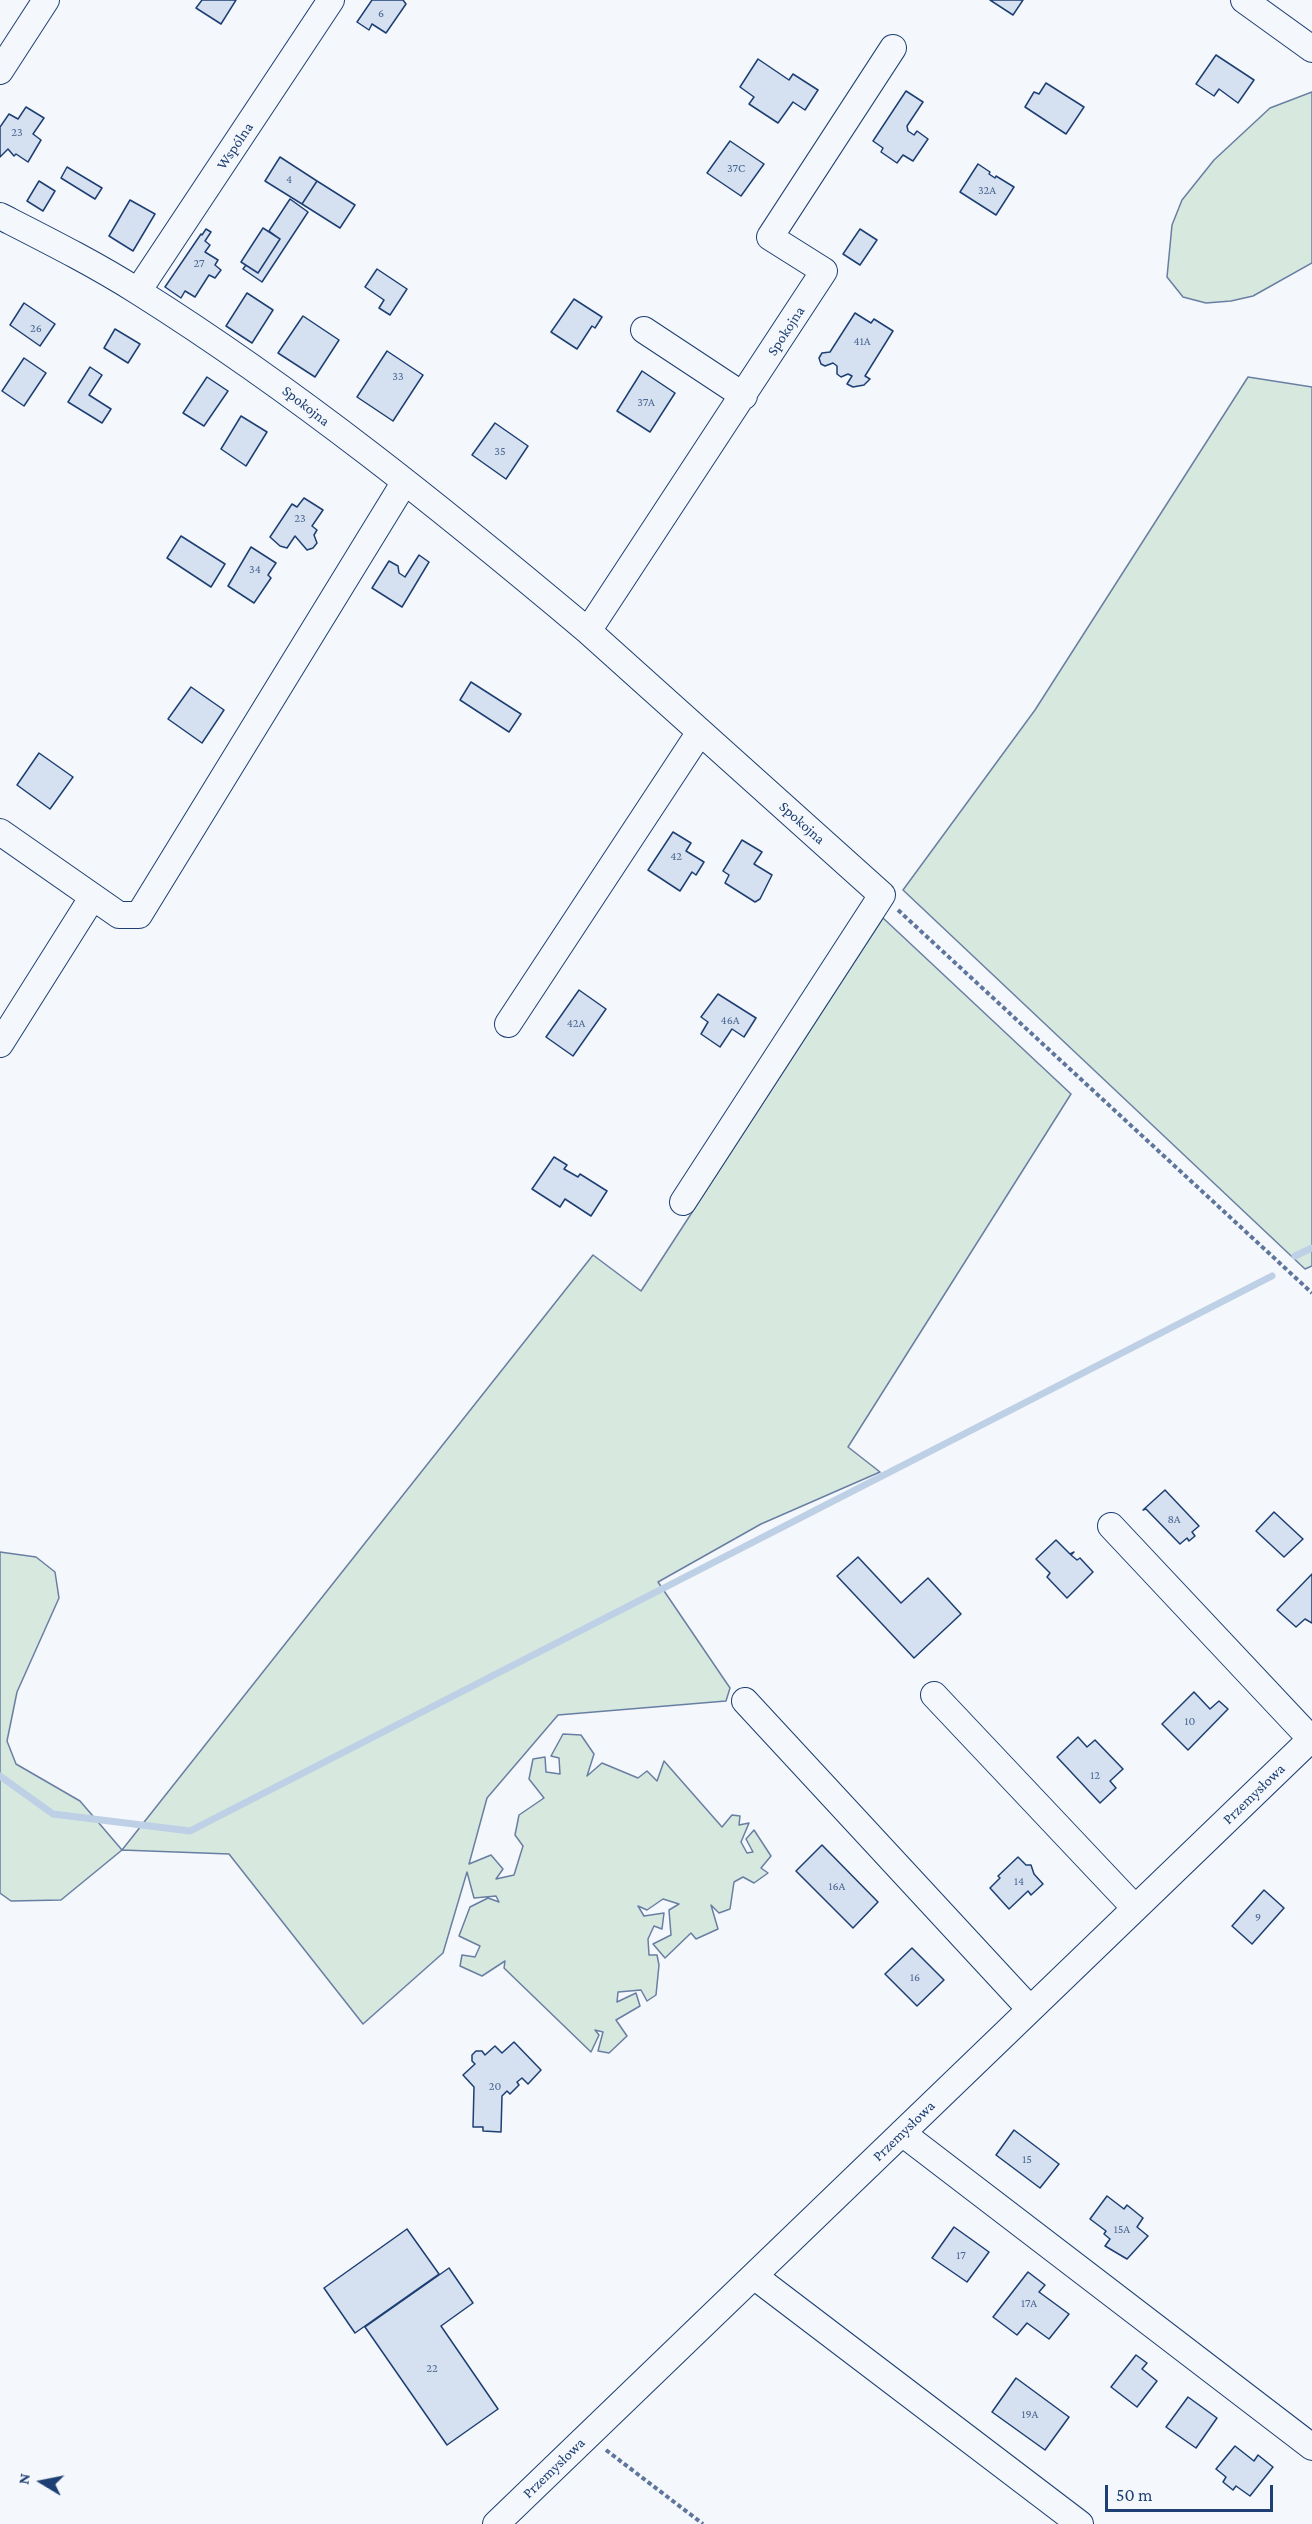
<!DOCTYPE html>
<html>
<head>
<meta charset="utf-8">
<style>
  body { margin:0 }
  #map { position:relative; width:1312px; height:2524px; overflow:hidden; background:#f4f7fb; font-family:"Crimson Pro",serif }
  canvas { display:block }
  .north { position:absolute; left:12px; top:2452px; width:60px; height:60px; -webkit-text-stroke:4px #f4f7fb; paint-order:stroke; rotate:280deg; font-size:16px; font-weight:700; line-height:24px; text-align:center; color:#1d3f73 }
  .north::after { content:''; display:block; margin:auto; width:21px; height:27px; background:#1d3f73; clip-path:polygon(50% 0,100% 100%,50% 72%,0 100%) }
  .scale { position:absolute; left:1105px; top:2485px; width:168px; height:27px; box-sizing:border-box; border:3px solid #1d3f73; border-top:0; padding-left:8px; font-size:18px; line-height:21px; white-space:nowrap; color:#1d3f73; -webkit-text-stroke:4px #f4f7fb; paint-order:stroke }
</style>
</head>
<body>
<div id="map">
<canvas width="1312" height="2524"></canvas>
<div class="north">N</div>
<div class="scale">50 m</div>
</div>
<script>
const ctx = document.querySelector('canvas').getContext('2d');
ctx.lineJoin = 'round';
function fillPath(path, color) {
  ctx.fillStyle = color;
  ctx.fill(path, 'evenodd');
}
function stroke(path, color, width, dash) {
  ctx.strokeStyle = color;
  ctx.lineWidth = width;
  ctx.lineCap = dash ? 'butt' : 'round';
  ctx.setLineDash(dash || []);
  ctx.stroke(path);
}
function write(font, color, halo, rows, align = 'center') {
  ctx.font = font + ' "Crimson Pro",serif';
  ctx.lineWidth = 4.5;
  ctx.setLineDash([]);
  ctx.textBaseline = 'middle';
  ctx.strokeStyle = halo;
  ctx.fillStyle = color;
  for (const [text, x, y, turn = 0] of rows) {
    ctx.save();
    ctx.translate(x, y);
    ctx.rotate((+turn || 0) * Math.PI / 180);
    ctx.textAlign = isNaN(turn) ? turn : align;
    if (halo) ctx.strokeText(text, 0, 0);
    ctx.fillText(text, 0, 0);
    ctx.restore();
  }
}
const green = new Path2D(`
  M1312,92V263L1253,296L1231,301L1206,303L1183,297L1167,277L1172,225L1182,200L1214,160L1270,108Z
  M1248,377L1312,387V1266L1305,1269L903,890L1035,710Z
  M883,918L1071,1094L848,1447L880,1472L761,1524L658,1582L730,1688L726,1701L558,1715L487,1798L469,1864L491,1855L503,1869L496,1879L514,1875L523,1846L515,1835L519,1815L544,1798L529,1779L533,1759L545,1757L546,1772L560,1774L559,1758L551,1756L563,1734L581,1735L594,1754L587,1776L602,1763L638,1778L647,1771L657,1781L664,1761L722,1827L732,1815L740,1816L739,1825L749,1823L741,1842L747,1853L753,1852L746,1839L754,1830L771,1856L761,1868L768,1873L754,1883L743,1877L734,1882L730,1909L719,1913L711,1905L718,1929L696,1939L691,1933L665,1958L653,1944L671,1935L669,1910L679,1904L663,1899L647,1910L638,1906L644,1916L664,1913L662,1929L654,1926L648,1939L649,1955H657L659,1965L656,1995L647,2001L641,1990L618,1992L617,2002L636,1993L640,2006L616,2020L627,2036L609,2053L598,2051L603,2032L595,2030L599,2035L591,2052L504,1968L505,1961L482,1976L460,1966L462,1955L475,1957L480,1946L459,1936L470,1907L488,1898L499,1902L496,1896L474,1898L467,1872L443,1953L363,2024L229,1854L122,1850L61,1900L11,1901L0,1893V1552L36,1557L55,1572L59,1598L17,1692L7,1741L16,1764L80,1801L122,1850L593,1255L641,1291Z`);
fillPath(green, '#d7e8df');
stroke(green, '#687fa3', 1.5);
stroke(new Path2D(`
  M1295,1256L1312,1248
  M0,1776L53,1814L190,1831L1272,1276`), '#bed0e5', 7);
const building = new Path2D(`
  M202,0H236L221,24L196,8Z
  M372,0H403L406,4L386,33L372,24L369,30L357,22Z
  M990,0H1023L1013,15Z
  M1216,55L1254,80L1238,103L1219,89L1214,96L1196,84Z
  M758,59L789,80L793,74L818,90L805,110L793,102L778,123L749,104L754,97L740,87Z
  M1046,83L1084,107L1066,134L1025,107L1034,92L1039,94Z
  M906,91L923,102L907,126L908,131L914,135L917,131L928,139L913,161L903,155L897,163L881,152L883,148L873,141Z
  M26,107L44,118L33,134L41,140L28,162L16,154L14,156L8,149L0,157V127L9,114L18,119Z
  M730,141L764,164L741,196L707,173Z
  M280,157L317,181L302,204L265,181Z
  M978,164L990,172L989,174L995,178L996,176L1014,187L996,215L960,192Z
  M67,167L102,188L95,199L61,178Z
  M39,181L55,191L43,211L27,201Z
  M317,181L355,205L340,228L302,204Z
  M290,199L308,212L262,282L243,269L246,265L258,273L280,239L269,231Z
  M130,200L155,214L133,251L109,236Z
  M263,228L280,239L258,273L241,262Z
  M206,229L211,232L205,241L210,245L205,252L218,260L215,265L221,270L215,278L209,275L195,297L185,291L181,298L165,287L201,234L202,235Z
  M860,229L877,240L860,265L843,254Z
  M377,269L407,289L390,315L379,308L384,300L365,287Z
  M247,293L273,310L252,343L226,326Z
  M574,299L602,317L595,328L592,326L577,349L551,332Z
  M24,303L55,324L40,346L10,325Z
  M855,313L871,323L874,319L893,331L865,376L870,379L864,385L853,387L847,384L852,376L848,374L841,377L837,374V366L833,363L825,366L821,364L819,358L822,353L830,352Z
  M303,316L339,340L315,377L278,353Z
  M115,329L140,344L128,363L104,348Z
  M387,351L423,375L393,421L357,397Z
  M24,358L46,373L24,406L2,391Z
  M90,367L102,375L89,395L111,409L102,423L68,402Z
  M642,371L675,393L650,432L617,411Z
  M207,377L228,391L204,426L183,413Z
  M241,416L267,432L246,466L221,449Z
  M495,423L528,446L506,479L472,455Z
  M304,498L323,510L312,526L317,530L314,535L317,543L313,548L307,550L295,536L287,548L280,546L270,537L292,504L297,507Z
  M181,536L225,564L211,587L167,558Z
  M251,547L276,563L268,575L271,578L254,603L228,586Z
  M419,555L429,562L402,607L372,588L389,561L398,566L399,573L405,577Z
  M471,682L521,714L509,732L460,700Z
  M191,687L224,710L202,743L168,719Z
  M39,753L73,777L50,809L17,785Z
  M673,832L691,843L686,851L704,862L696,875L692,872L680,891L648,870Z
  M742,840L762,852L754,864L772,875L760,899L755,902L725,883L729,875L723,871Z
  M579,990L606,1009L573,1056L546,1037Z
  M718,994L756,1018L744,1037L732,1029L720,1047L701,1034L708,1022L701,1017Z
  M554,1157L567,1165L564,1169L578,1177L580,1174L607,1191L591,1216L565,1199L560,1207L532,1189Z
  M1165,1490L1199,1526L1192,1532L1195,1536L1189,1541L1187,1538L1180,1544L1146,1509L1143,1510Z
  M1274,1512L1303,1539L1284,1557L1256,1531Z
  M1056,1540L1070,1554L1074,1552L1071,1555L1077,1560L1080,1558L1093,1572L1067,1598L1047,1577L1050,1573L1036,1559Z
  M858,1557L901,1603L928,1578L961,1614L914,1658L837,1576Z
  M1312,1574V1623L1305,1619L1296,1627L1277,1610Z
  M1194,1692L1210,1709L1219,1701L1228,1709L1188,1750L1162,1724Z
  M1078,1737L1087,1747L1095,1740L1123,1769L1110,1781L1116,1788L1100,1803L1057,1757Z
  M822,1845L878,1902L853,1928L796,1871Z
  M1018,1857L1026,1865H1031L1034,1874L1043,1884L1031,1895L1028,1891L1009,1909L990,1888L1000,1878L998,1876Z
  M1264,1890L1284,1908L1252,1944L1232,1926Z
  M912,1948L944,1980L917,2006L885,1974Z
  M514,2042L541,2070L528,2084L522,2078L517,2082L519,2085L510,2094L507,2091L502,2096L501,2132L483,2131V2127H473L474,2087L463,2075L475,2064L472,2061V2055L476,2051H482L485,2055L495,2046L502,2053Z
  M1014,2130L1059,2164L1040,2188L996,2155Z
  M1107,2196L1124,2209L1127,2205L1143,2218L1137,2227L1148,2236L1127,2259L1105,2246L1110,2239L1104,2234L1106,2231L1090,2219Z
  M954,2227L989,2252L967,2282L932,2258Z
  M407,2229L439,2274L355,2333L324,2288Z
  M449,2268L473,2303L441,2326L498,2409L447,2445L365,2327Z
  M1028,2272L1045,2285L1039,2292L1069,2314L1049,2339L1027,2323L1017,2335L993,2317Z
  M1136,2355L1147,2363L1142,2369L1157,2381L1137,2407L1111,2387Z
  M1016,2378L1069,2417L1045,2450L992,2412Z
  M1188,2397L1217,2418L1196,2448L1166,2427Z
  M1235,2446L1254,2461L1258,2455L1273,2467L1250,2496L1236,2486L1233,2490L1223,2482L1226,2477L1216,2469Z`);
fillPath(building, '#d5e0f0');
stroke(building, '#1d3f73', 1.5);
const minor = new Path2D(`
  M1244,0L1312,49
  M0,71L46,0
  M0,216C47,240 95,264 139,292C298,392 445,511 588,631L824,271L770,237L893,48
  M138,291L331,0
  M644,330L744,396
  M588,631L882,895L683,1202
  M0,832L119,915H139L404,483
  M508,1024L700,732
  M0,1044L92,898
  M1111,1526L1311,1739
  M934,1695L1135,1908
  M745,1701L1030,2009
  M902,2133L1312,2447
  M754,2276L1080,2524
  M496,2524L1312,1738`);
stroke(minor, '#1d3f73', 28);
stroke(new Path2D(`
  M898,910L1312,1293
  M606,2450L703,2524`), '#5e769c', 4, [4.5, 3]);
stroke(minor, '#f4f7fb', 26);
write('12px', '#4b6792', null, [
  ["6",381,13],
  ["23",17,132],
  ["37C",736,168],
  ["4",289,179],
  ["32A",987,190],
  ["27",199,263],
  ["26",36,328],
  ["41A",862,341],
  ["33",398,376],
  ["37A",646,402],
  ["35",500,451],
  ["23",300,518],
  ["34",255,569],
  ["42",676,856],
  ["46A",730,1020],
  ["42A",576,1023],
  ["8A",1174,1519],
  ["10",1190,1721],
  ["12",1095,1775],
  ["14",1019,1881],
  ["16A",837,1886],
  ["9",1258,1917],
  ["16",915,1977],
  ["20",495,2086],
  ["15",1027,2159],
  ["15A",1122,2229],
  ["17",961,2255],
  ["17A",1029,2303],
  ["22",432,2368],
  ["19A",1030,2414]
]);
write('15px', '#1d3f73', '#f4f7fb', [
  ["Wspólna",235,146,-56],
  ["Spokojna",786,331,-57],
  ["Spokojna",306,406,38],
  ["Spokojna",802,823,42],
  ["Przemysłowa",1254,1794,-44],
  ["Przemysłowa",904,2131,-44],
  ["Przemysłowa",554,2468,-44]
]);
</script>
</body>
</html>
